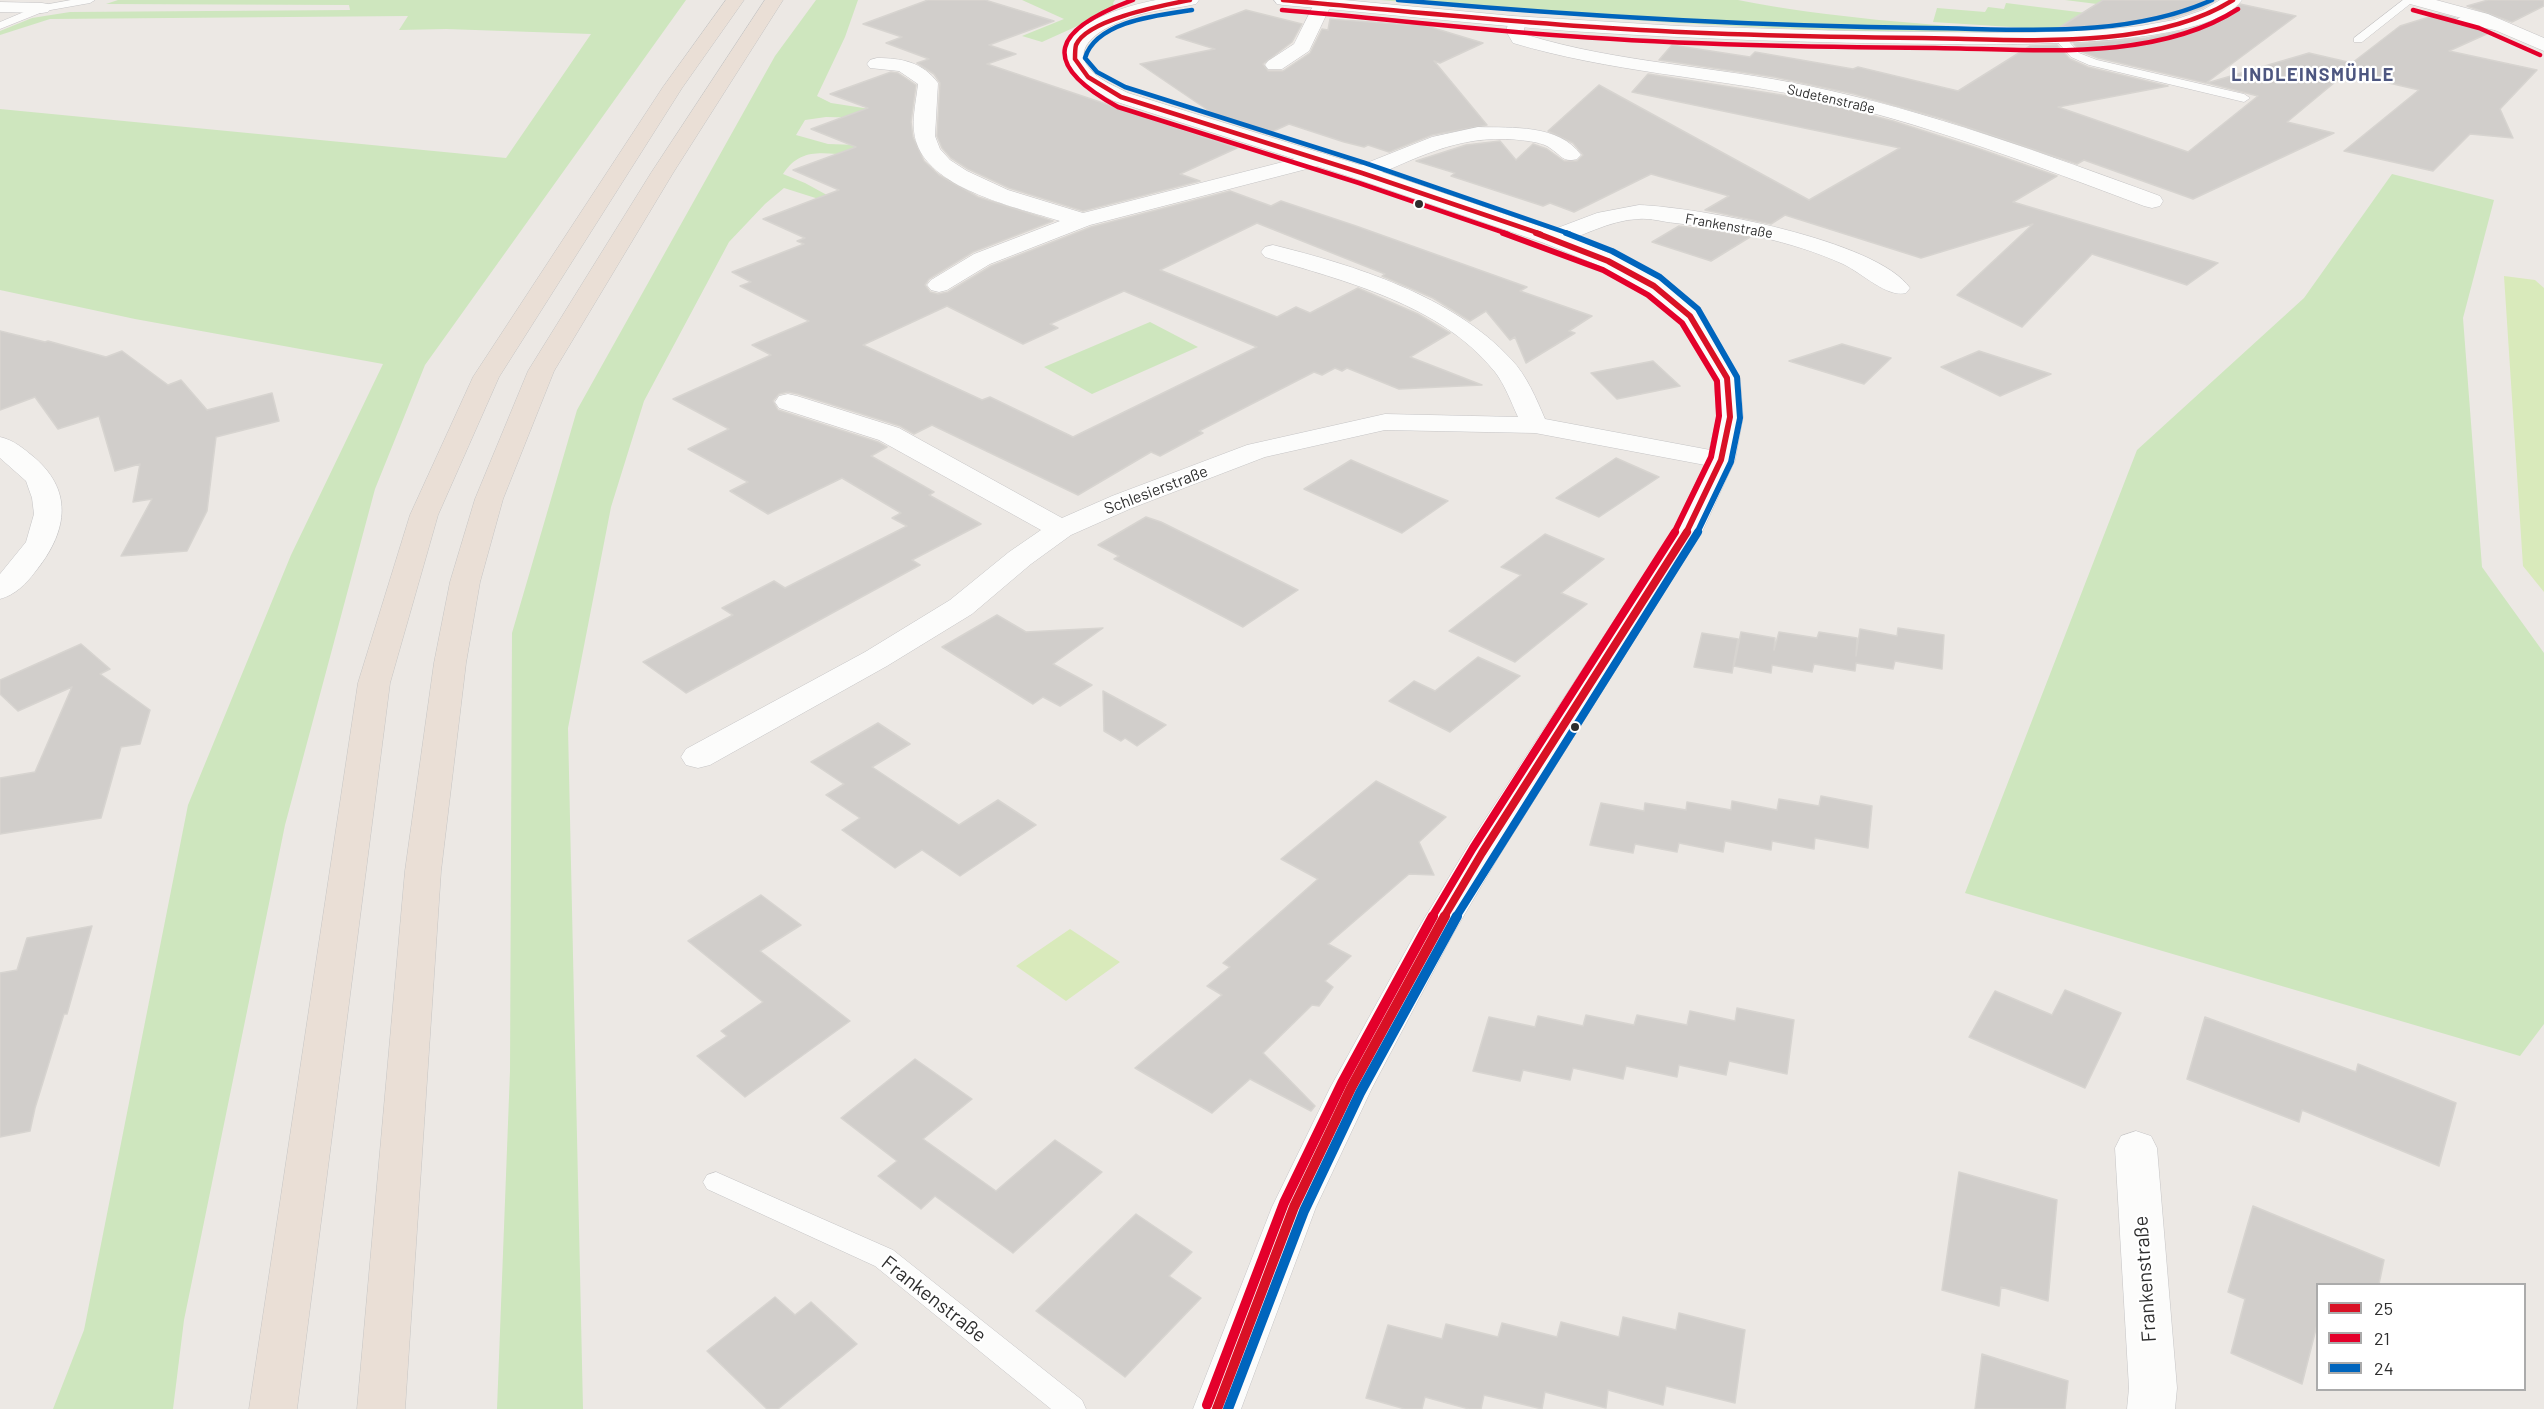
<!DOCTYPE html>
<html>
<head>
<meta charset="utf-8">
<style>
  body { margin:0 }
  #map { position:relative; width:2544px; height:1409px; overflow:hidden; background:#ece8e4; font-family:Barlow,sans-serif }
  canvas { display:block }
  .legend { position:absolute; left:2316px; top:1283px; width:210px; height:108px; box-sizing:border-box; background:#fff; border:2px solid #ababab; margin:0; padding:8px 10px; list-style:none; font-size:18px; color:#2e2e2e }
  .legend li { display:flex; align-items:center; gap:12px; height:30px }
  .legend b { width:30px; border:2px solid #ababab }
</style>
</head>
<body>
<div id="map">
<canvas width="2544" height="1409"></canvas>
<ul class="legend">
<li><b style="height:8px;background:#d91125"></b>25</li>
<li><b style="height:8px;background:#e4002b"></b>21</li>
<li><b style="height:8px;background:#0065bd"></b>24</li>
</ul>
</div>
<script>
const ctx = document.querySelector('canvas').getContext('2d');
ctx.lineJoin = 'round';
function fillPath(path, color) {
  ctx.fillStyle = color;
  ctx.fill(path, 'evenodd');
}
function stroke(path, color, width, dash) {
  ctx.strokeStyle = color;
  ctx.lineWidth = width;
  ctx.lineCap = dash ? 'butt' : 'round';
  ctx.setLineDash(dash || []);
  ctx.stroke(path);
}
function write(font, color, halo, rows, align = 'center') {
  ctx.font = font + ' Barlow,sans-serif';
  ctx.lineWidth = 4.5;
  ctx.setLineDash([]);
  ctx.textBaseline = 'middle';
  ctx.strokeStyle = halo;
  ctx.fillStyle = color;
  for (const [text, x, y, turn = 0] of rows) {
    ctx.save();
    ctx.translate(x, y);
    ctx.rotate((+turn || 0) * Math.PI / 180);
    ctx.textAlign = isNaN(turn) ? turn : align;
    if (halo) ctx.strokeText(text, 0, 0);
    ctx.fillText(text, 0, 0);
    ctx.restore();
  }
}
fillPath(new Path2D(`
  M118,0H686L425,365L375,489L285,825L184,1320L173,1409H53L84,1330L188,805L291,555L383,364L135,319L0,290V109L506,158L591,34L446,29L399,30L408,16L50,19L0,35V31L32,18L70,12L350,10L349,5L106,4Z
  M816,0H858L845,37L817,96L831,103L870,109L869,118L826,117L805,120L796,135L828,144L858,145L853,155C824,154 801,146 783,174L805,183L836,200L825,201L784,188L765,204L729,242L644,401L611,507L568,728L583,1409H497L510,1071L512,633L577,410L775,56Z
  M1022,0H1115L1113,3L1115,9L1042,42L1022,36L1064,19Z
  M1380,0H1738C1829,18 1923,24 2016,31C1804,36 1592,18 1380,0Z
  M2065,0H2211L2101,27L2058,30L1933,22L1937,8L1985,12L1988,7L2004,9L2006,3L2094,14L2121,7Z
  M2392,174L2494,200L2463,318L2482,567L2544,653V1024L2520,1056L1965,893L2137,450L2304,298Z
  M1150,322L1198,347L1092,394L1044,367Z`), '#cee6be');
fillPath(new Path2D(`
  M2504,276L2535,280L2544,288V592L2523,566Z
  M1070,929L1120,962L1066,1001L1016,966Z`), '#d9eabb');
const building = new Path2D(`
  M928,0H985L1054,21L989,45L1016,54L987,64L1237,148L1180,174L1200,181L1083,211L1009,188L968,169L951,158L942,148L937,136L940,83L934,74L917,63L929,59L886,43L902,37L863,24Z
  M2103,0H2216L2202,8L2173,18L2100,28L2057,29Z
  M2488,0H2544V6L2512,22L2467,6Z
  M2240,4L2296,16L2206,83L2098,58L2080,51L2074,44L2146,38L2188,30L2222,18Z
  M1246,10L1302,24L1292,42L1263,64L1268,71H1283L1310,53L1322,29L1328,30L1330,19L1410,25L1417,23L1483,43L1440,63L1434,61L1487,125L1432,135L1389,152L1368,145L1364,147L1344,142L1289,124L1267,134L1221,119L1140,64L1215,49L1176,37Z
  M2439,14L2455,18L2457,24L2491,32L2449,51L2537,70L2500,109L2513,138L2470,134L2433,171L2344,151L2419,90L2346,73L2287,122L2334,133L2193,199L2084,160L2077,164L1943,119L1854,94L1774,77L1659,60L1672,45L1750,57L1755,52L1853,69L1858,67L1958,91L2030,46L2057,45L2070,59L2088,67L2168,86L2058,107L2188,152L2258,96L2207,83L2309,53L2352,63L2400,26Z
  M891,72L898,73L916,85L911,122L913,137L924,161L939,175L978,197L1053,221L973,252L929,279L925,285L930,292L938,294L948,292L991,266L1091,227L1230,191L1271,206L1281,201L1356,226L1527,287L1520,291L1592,316L1569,331L1575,333L1526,363L1515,337L1510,340L1486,311L1470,321L1433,298L1382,276L1385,274L1257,223L1160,270L1277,317L1296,307L1310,313L1358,288L1418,314L1450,333L1410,357L1482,385L1399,389L1347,368L1342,371L1335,368L1322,375L1314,372L1199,431L1203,433L1160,456L1151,452L1078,495L932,425L914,434L900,426L798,394L788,392L779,394L773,401L778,410L878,442L887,447L871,456L934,492L929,495L981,524L912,560L920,565L686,693L643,662L733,615L722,608L774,581L785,588L907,526L892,518L901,513L842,478L768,514L730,491L748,482L688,449L729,429L673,399L771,355L752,345L809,321L740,286L751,282L732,272L804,244L797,241L805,238L763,219L839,190L793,170L856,147L811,129L868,108L830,94ZM1124,291L1257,347L1073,437L990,397L982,400L863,345L947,306L1023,344L1058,328L1050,324Z
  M1648,74L1807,99L1893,121L1977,148L2057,176L2013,202L2218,263L2187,285L2092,254L2022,327L1957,295L2033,224L1921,258L1785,215L1771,224L1705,210L1729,196L1651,174L1574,212L1550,203L1543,206L1451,176L1455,173L1416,161L1466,145L1500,141L1516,160L1533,144L1547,149L1564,161H1577L1583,155L1573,143L1548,131L1599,85L1809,200L1900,148L1632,92Z
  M1679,226L1717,231L1750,237L1711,261L1652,242Z
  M0,331L45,342L48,341L106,357L122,351L168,385L181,380L207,410L272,393L279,421L216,437L207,511L187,551L121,556L152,499L133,502L140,464L115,471L99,416L58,429L35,397L0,410Z
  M1842,344L1891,358L1864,384L1789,361Z
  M1979,351L2051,374L2000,396L1941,367Z
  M1653,361L1680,386L1617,399L1591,373Z
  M1616,458L1659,477L1599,517L1556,498Z
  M1351,460L1388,476L1448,501L1402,533L1304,489Z
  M1146,517L1161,522L1298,590L1243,627L1114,559L1119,556L1098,545Z
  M1545,534L1604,559L1561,593L1587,604L1515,662L1449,631L1521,575L1501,567Z
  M997,615L1026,632L1103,628L1053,664L1092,685L1060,706L1043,697L1033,704L942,647Z
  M1898,628L1944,635L1942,669L1895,661L1893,669L1856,663L1855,671L1814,664L1812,672L1772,665L1771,673L1734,666L1741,632L1775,638L1774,650L1779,632L1817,638L1819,632L1857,638L1856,656L1860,629L1897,636Z
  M1702,633L1738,639L1732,673L1694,667Z
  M81,644L110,669L100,674L150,710L140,744L121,747L101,818L0,834V778L35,772L72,687L18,711L0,694V680Z
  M1478,657L1520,676L1450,732L1389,701L1414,681L1435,691Z
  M1103,691L1166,725L1137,746L1125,738L1121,741L1104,731Z
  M878,723L910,744L872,767L959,825L998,800L1036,825L960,876L922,850L895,868L842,830L860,818L826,795L844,784L811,762Z
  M1376,781L1446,817L1419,842L1434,875L1409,874L1328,944L1351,956L1325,981L1333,987L1319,1006L1312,1005L1263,1053L1315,1106L1311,1111L1250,1079L1212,1113L1135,1068L1222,995L1207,986L1230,967L1223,963L1318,879L1281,859Z
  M1821,796L1872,806L1868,848L1815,838L1814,849L1772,841L1771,850L1725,841L1723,852L1679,843L1677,852L1635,844L1633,853L1590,845L1601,803L1644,811L1645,803L1686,810L1687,802L1731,810L1732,801L1777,810L1779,799L1819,806Z
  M761,895L801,925L760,951L850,1021L745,1097L697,1056L727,1036L721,1031L763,1002L688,941Z
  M92,926L67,1014H64L35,1108L30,1131L0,1137V973L17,970L27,938Z
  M2065,990L2121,1013L2085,1088L1969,1037L1995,991L2052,1015Z
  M1737,1008L1794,1020L1787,1074L1729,1061L1726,1075L1679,1065L1677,1077L1626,1066L1623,1079L1573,1068L1570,1080L1523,1070L1520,1081L1473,1071L1489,1017L1535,1027L1538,1016L1583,1026L1586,1015L1634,1025L1637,1015L1687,1025L1690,1011L1735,1021Z
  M2205,1017L2356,1072L2358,1064L2456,1103L2439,1166L2302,1110L2299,1122L2187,1079Z
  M915,1059L972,1099L923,1139L996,1191L1055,1140L1102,1172L1013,1253L935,1196L921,1209L878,1176L897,1161L841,1118Z
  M1959,1172L2057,1200L2048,1301L2001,1287L1999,1306L1942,1290Z
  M2253,1206L2384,1260L2379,1284H2318V1321L2302,1384L2231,1353L2245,1299L2228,1292Z
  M1136,1214L1192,1252L1169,1276L1201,1298L1125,1377L1036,1311Z
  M775,1297L795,1315L811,1302L857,1344L778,1409H767L707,1351Z
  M1679,1313L1745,1330L1735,1403L1666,1386L1663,1405L1608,1390L1606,1408L1545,1392L1542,1409L1484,1395L1481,1409H1469L1425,1397L1422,1409H1405L1366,1398L1388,1325L1442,1339L1446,1324L1498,1337L1502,1323L1557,1337L1561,1322L1619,1337L1623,1317L1676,1330Z
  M1982,1354L2068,1381L2065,1409H1975Z`);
fillPath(building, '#d1cecb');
stroke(building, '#d7d4d0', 1.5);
const lane = new Path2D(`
  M71,0H95L90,3L45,11L0,29V22L38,6Z
  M2403,0H2415L2362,42H2354V38Z
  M2461,17L2513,28L2518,31L2513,34L2457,22L2456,20Z
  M2060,35L2064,36L2079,53L2097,60L2244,94L2250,98L2244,102L2089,65L2071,57L2054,38Z
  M716,1172L893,1250L1082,1400L1086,1409H1051L875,1266L707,1189L703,1182L707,1175Z`);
const street = new Path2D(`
  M1316,0H1330L1332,3L1309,51L1282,69H1268L1265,65L1268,61L1294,44Z
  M2407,0H2436L2488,14L2544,38V51L2476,22L2410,4Z
  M0,2L42,3L48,4L51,8L48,12L42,13L0,12Z
  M1516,17L1522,18L1525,22L1524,31L1527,35C1619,63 1715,66 1809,86C1929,111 2045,154 2160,196L2163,201L2160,206L2152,208L2144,206C2034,165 1923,122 1807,97C1709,77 1610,72 1513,43L1506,31L1510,18Z
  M877,58C901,58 923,62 938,83L935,136L940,149L950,160L967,171L1008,190L1083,213L1318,153L1326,154L1329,159L1326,164L1090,225L990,264L947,290L939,292L931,290L927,285L931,280L974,254L1060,221C1019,208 933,190 917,144C910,125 916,103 918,84L899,71L870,68L867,64L870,60Z
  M1478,127C1512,128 1559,124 1581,155L1577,159C1563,163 1561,155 1550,148C1545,144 1535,142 1528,141C1466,132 1425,154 1370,178L1362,179L1354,178L1351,173L1354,168L1432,137Z
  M1639,205C1697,207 1877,240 1910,288L1906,293C1887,298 1862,273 1843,264C1790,240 1732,230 1675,223C1663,222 1651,218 1639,219C1608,220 1581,238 1552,245L1544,243L1541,238L1544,233L1597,213Z
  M1273,245C1354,265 1453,296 1511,359C1527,376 1536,398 1545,419L1721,452L1731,454L1735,460L1731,466L1721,468L1535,433L1385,430L1265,457L1132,508L1071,535L1031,564L972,614L887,666L710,765L698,768L686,765L681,757L686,749L865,652L950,600L1009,552L1041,530L879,440L779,408L775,402L779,396L788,394L797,396L899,428L1062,518L1112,496L1247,445L1385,414L1518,417C1511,402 1505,385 1495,372C1441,304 1344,281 1265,257L1261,252L1265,247Z
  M0,437C14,440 24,449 35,458C75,493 66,534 35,572C26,584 15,595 0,599V574L26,542L34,514L32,498L26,481L0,458Z
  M2136,1131L2151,1136L2157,1148L2177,1388L2175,1409H2127L2129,1388L2115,1148L2121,1136Z`);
const secondary = new Path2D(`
  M1156,0H1199L1196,4C1180,8 1162,9 1146,13C1125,18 1066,39 1089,68C1098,80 1115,86 1128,93L1370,168L1560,233L1616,256L1662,281L1699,311L1740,378L1743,417L1735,460L1703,530L1499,856L1453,934L1372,1088L1316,1207L1241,1409H1193L1272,1207L1330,1088L1415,934L1469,844L1673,530L1707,460L1717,417L1714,378L1680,320L1646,291L1600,266L1544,243L1354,178L1114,101C1014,52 1088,13 1156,0Z
  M1274,0H1344L1513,16L1679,26L1845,31L2021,33L2100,30L2140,26L2174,20L2203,10L2220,0H2242C2205,50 2000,44 1939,44C1816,43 1692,39 1569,31C1474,24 1378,13 1283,5L1277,4Z`);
const highway = new Path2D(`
  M726,0H744L682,88L499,377L438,515L390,683L297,1409H249L358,683L410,515L473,377L663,87Z
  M765,0H783L673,173L554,371L503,499L480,582L466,663L441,871L405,1409H357L405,871L434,663L450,582L475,499L528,371L651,173Z`);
stroke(lane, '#c5c4c5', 1);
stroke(street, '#c5c4c5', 1);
stroke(secondary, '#c5c4c5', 1);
stroke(highway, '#c6c5c4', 1);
fillPath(lane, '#fcfcfb');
fillPath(street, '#fcfcfb');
fillPath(secondary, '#fcfcfb');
fillPath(highway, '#eadfd6');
stroke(new Path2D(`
  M1190,0C1165,5 1087,19 1076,45C1075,49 1075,55 1075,59L1088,77L1121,97L1362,173L1541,234
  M1283,0C1392,10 1500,21 1609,28C1713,35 1818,37 1922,38C2016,39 2151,52 2233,0`), '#d91125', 4.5);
stroke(new Path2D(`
  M1536,233L1608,261L1654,286L1690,316L1727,378L1730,417L1721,460L1686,533`), '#d91125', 6);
stroke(new Path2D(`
  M1444,917L1482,853L1687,532`), '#d91125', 8);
stroke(new Path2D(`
  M1217,1409L1294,1207L1351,1088L1445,916`), '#d91125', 10);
stroke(new Path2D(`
  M1133,0C1054,29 1036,62 1118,107L1359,183L1508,234
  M1282,10C1377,18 1472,29 1567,36C1689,45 1812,47 1935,48C2031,49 2154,63 2238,9
  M2413,10L2479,28L2540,55`), '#e4002b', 4.5);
stroke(new Path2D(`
  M1503,233L1603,270L1648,295L1682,323L1717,381L1719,416L1711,457L1674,533`), '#e4002b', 6);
stroke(new Path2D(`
  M1432,917L1473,848L1675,532`), '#e4002b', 8);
stroke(new Path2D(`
  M1207,1405L1284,1203L1342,1083L1433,916`), '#e4002b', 10);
stroke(new Path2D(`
  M1398,0C1575,16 1752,26 1929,28C2022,29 2125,39 2212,0
  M1192,10C1159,15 1096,21 1085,58L1097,72L1125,87L1365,163L1570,234`), '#0065bd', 4.5);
stroke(new Path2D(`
  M1566,233L1612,251L1660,277L1698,309L1737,377L1740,418L1731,462L1697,533`), '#0065bd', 6);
stroke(new Path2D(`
  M1456,917L1698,532`), '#0065bd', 8);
stroke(new Path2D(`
  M1228,1409L1304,1211L1360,1093L1457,916`), '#0065bd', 10);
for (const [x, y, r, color] of [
  [1419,204,5,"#2e2e2e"],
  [1575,727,5,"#2e2e2e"]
]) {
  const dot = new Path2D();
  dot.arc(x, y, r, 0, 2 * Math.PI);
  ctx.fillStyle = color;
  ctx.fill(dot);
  stroke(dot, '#fff', 2);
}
write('14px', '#2e2e2e', '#fff', [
  ["Sudetenstraße",1831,99,13],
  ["Frankenstraße",1729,226,10]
]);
write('16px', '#2e2e2e', '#fff', [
  ["Schlesierstraße",1156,490,-21]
]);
ctx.letterSpacing = '1.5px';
write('bold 18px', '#4d5680', '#fff', [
  ["LINDLEINSMÜHLE",2313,75]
]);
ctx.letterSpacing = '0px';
write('20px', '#2e2e2e', '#fff', [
  ["Frankenstraße",2145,1279,-94],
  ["Frankenstraße",934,1299,38]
]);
</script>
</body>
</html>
